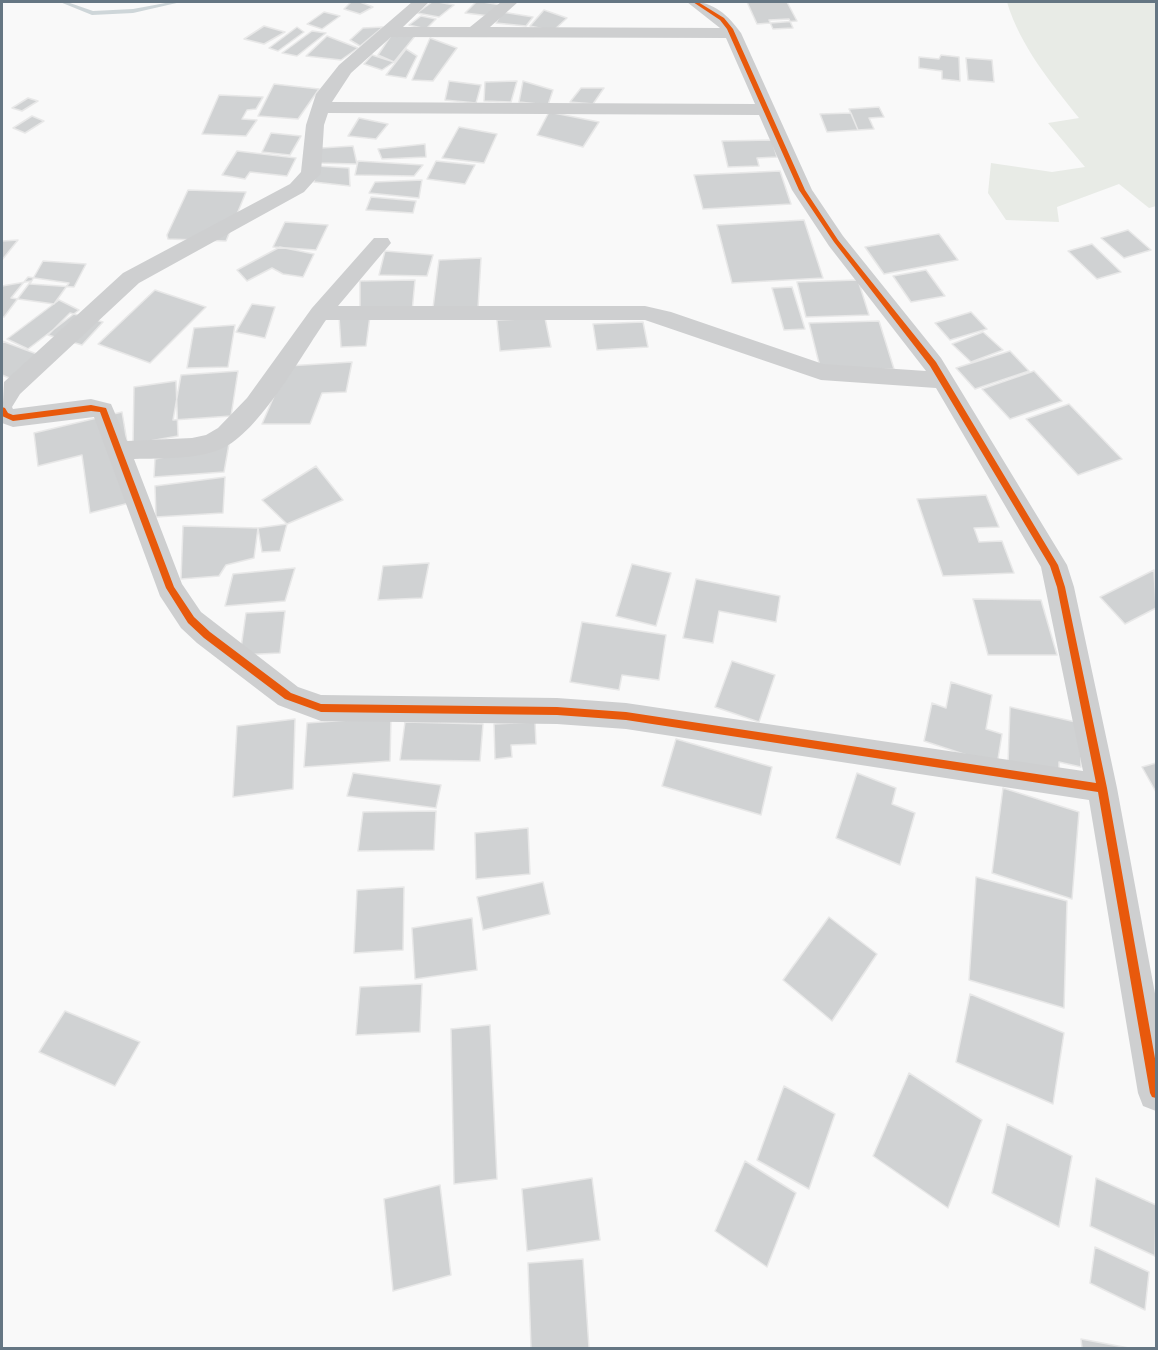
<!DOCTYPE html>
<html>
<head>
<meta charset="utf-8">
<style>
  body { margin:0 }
  #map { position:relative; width:1158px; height:1350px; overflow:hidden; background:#f9f9f9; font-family:"Public Sans",sans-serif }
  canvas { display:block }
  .frame { position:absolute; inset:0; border:3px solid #657683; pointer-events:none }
</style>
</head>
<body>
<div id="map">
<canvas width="1158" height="1350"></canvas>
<div class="frame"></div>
</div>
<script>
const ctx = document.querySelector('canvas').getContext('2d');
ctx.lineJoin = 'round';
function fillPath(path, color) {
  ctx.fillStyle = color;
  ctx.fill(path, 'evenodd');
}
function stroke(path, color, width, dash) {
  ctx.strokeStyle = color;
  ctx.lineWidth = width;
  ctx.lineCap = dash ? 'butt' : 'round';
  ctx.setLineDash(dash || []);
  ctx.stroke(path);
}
fillPath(new Path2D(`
  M1007,2H1156V206L1149,208L1119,184L1057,207L1059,222L1006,220L988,193L991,163L1052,172L1085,167L1048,123L1079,118C1051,83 1020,46 1007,2Z`), '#e8ebe6');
fillPath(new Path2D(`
  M60,2H67L93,11L133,9L171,2H181L133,13L92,15Z`), '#ced6d9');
const building = new Path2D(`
  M351,2H360L373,7L360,14L344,9Z
  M432,2H438L454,5L439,17L417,13Z
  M476,2H483L501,5L490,16L465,13Z
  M747,2H787L797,21L757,24Z
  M544,10L567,18L553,31L530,26Z
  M324,12L340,16L322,29L307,24Z
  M502,12L533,17L526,26L496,23Z
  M421,16L436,19L426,29L409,25Z
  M789,19L793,28L773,29L769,20Z
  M264,26L285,32L264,44L244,39Z
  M297,27L304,32L278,51L269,48Z
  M383,27L360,46L350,40L363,28Z
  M312,31L326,33L297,56L282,53Z
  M392,34L415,36L394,62L378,55Z
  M327,36L358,48L341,60L306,56Z
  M430,38L457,48L433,81L412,80Z
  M406,49L417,56L406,78L386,75Z
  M372,55L394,62L382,70L364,64Z
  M941,55L959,57L960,81L942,79V71L919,68V57L939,59Z
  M966,58L992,60L994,82L968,80Z
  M449,81L481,85L476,103L445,100Z
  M517,81L511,102L484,101L485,82Z
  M523,81L553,90L548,105L519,102Z
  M274,84L319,89L298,119L258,116Z
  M581,88H604L593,104L570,102Z
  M219,95L263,97L256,109L247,110L242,119L257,120L246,136L202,134Z
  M28,98L38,101L22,111L12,108Z
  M879,107L884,117L869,118L874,129L858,130L849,109Z
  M549,112L599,122L583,147L537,135Z
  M851,113L858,130L827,132L820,114Z
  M32,116L44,121L25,133L13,128Z
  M359,118L388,124L376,139L348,136Z
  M459,127L497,134L484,163L442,158Z
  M271,133L301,136L290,155L262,152Z
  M772,140L777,157L757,158L759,166L728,167L722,141Z
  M425,144L426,157L382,159L378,149Z
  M353,146L357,164L318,163L321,148Z
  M237,151L296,158L287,176L250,172L245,179L222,175Z
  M358,161L423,165L414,176L355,175Z
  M436,161L475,165L465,184L427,179Z
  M317,166L349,168L350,186L314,182Z
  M780,171L791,204L703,209L694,175Z
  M422,180L419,198L369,193L375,182Z
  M188,190L246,192L226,241L168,239L167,235Z
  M371,197L416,201L413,213L366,210Z
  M804,220L823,278L732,283L717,225Z
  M285,222L328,225L316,250L273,247Z
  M1128,230L1151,250L1124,258L1101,238Z
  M939,234L958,260L884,274L865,247Z
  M18,240L2,260V241Z
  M1092,244L1121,272L1097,279L1068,251Z
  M280,247L314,254L303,277L283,274L272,268L247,281L237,270Z
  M385,251L433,255L427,276L379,275Z
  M481,258L478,308H433L439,260Z
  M43,261L86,264L74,287L30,284Z
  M926,270L945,296L911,302L893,276Z
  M28,277L69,283L54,304L11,298Z
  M415,280L412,312H360V281Z
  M858,280L869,315L806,317L797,282Z
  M31,281L4,317H2V286Z
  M792,287L805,329L784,330L772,288Z
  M155,290L206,307L150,363L98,344Z
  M59,300L79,310L28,349L7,339Z
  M252,304L275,307L265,338L236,332Z
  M971,312L987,329L950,340L935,323Z
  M70,313L103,322L82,345L48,335Z
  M339,316H370L366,346L341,347Z
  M545,318L551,347L500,351L497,320Z
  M879,321L894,369L821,371L809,323Z
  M643,322L648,347L597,350L593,324Z
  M235,325L228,367L187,368L194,328Z
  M983,332L1003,350L971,362L952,344Z
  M2,341L53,360L26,385L2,375Z
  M1010,351L1029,371L975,389L956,368Z
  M352,362L346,392L322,393L310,424H262L287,366Z
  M238,371L231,416L173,420L181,375Z
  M1034,371L1062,401L1010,419L982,389Z
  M176,381L178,436L133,444L134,387Z
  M1069,404L1122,459L1078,475L1026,419Z
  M122,412L137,501L90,513L82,455L38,466L34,433Z
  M229,444L224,472L154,477L155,459Z
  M316,466L343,500L287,524L262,500Z
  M225,477L223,513L156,517L155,486Z
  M986,495L999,527L974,528L979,542L1002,541L1014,573L943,576L917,499Z
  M287,524L280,551L262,552L258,528Z
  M183,526L258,528L254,558L226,565L219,576L181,579Z
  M429,563L422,598L378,600L383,566Z
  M632,564L671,573L656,626L616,616Z
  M295,568L285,601L225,606L233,574Z
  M1154,570L1156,608L1125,624L1100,597Z
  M696,579L780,596L776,622L719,611L713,643L683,638Z
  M973,599L1041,600L1057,655H988Z
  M285,611L280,653L240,655L246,613Z
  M582,622L666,635L659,680L622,675L619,690L570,682Z
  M732,661L775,675L759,722L715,707Z
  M951,682L992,695L986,729L1002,734L997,765L924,741L932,703L946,708Z
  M1010,707L1080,723L1081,767L1059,762V775L1008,764Z
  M391,717L390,761L304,767L307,723Z
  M295,719L293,789L233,797L237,726Z
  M405,722L483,724L480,761L400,760Z
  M535,722L536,744L511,745L512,757L495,759L494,724Z
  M676,739L772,767L761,815L662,786Z
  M1156,763V792L1142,767Z
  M353,773L441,785L436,808L347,796Z
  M857,773L896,788L892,804L915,813L900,865L836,838Z
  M1003,788L1079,812L1072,899L992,873Z
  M436,811L434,850L358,851L363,812Z
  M528,828L530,874L476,879L475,833Z
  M976,877L1067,901L1064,1008L969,980Z
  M543,882L550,914L483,930L477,897Z
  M404,887L403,950L354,953L357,890Z
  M829,917L877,954L832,1021L783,980Z
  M472,918L477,970L415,979L412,928Z
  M422,984L420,1032L356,1035L360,987Z
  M970,994L1064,1033L1053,1104L956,1062Z
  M65,1011L140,1042L115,1086L39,1052Z
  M490,1025L497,1179L454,1184L451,1029Z
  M909,1073L982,1120L948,1208L873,1156Z
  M784,1086L835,1114L809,1189L757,1160Z
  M1007,1124L1072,1156L1059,1227L992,1193Z
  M745,1161L796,1193L767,1267L715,1231Z
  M592,1178L600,1240L527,1251L522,1189Z
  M1096,1178L1156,1205L1155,1256L1090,1226Z
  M440,1185L451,1275L393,1291L384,1199Z
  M1095,1247L1149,1272L1145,1310L1090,1283Z
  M583,1259L589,1348H531L528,1263Z
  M1081,1339L1129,1348H1082Z`);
fillPath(building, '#d0d2d3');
stroke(building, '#e8e8e8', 1.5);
fillPath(new Path2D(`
  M412,2H429L403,27H470L501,2H518L490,27L720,28L687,2C712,0 727,14 741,33L812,190L843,236L941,358L1067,565L1074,587L1117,788L1156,999V1111L1143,1106L1138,1093L1089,800L626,729L557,724L321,721L278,705L197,643L181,628L160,596L94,417L13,427L2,423L4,382L123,273L290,184L301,172L306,125L316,94L339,65ZM391,37L726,38L755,104L332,102L351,73ZM328,113L759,115L792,190L829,246L926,371L823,364L671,312L645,306H338L391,243L388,238H374L312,308L247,398L218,428L206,435L192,438L127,441L111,404L91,399L13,409L12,407L20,394L139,283L304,192L321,173L324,125ZM326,320H645L821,380L936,388L1041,567L1083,771L626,703L557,698L321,695L298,687L201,612L182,584L134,459C163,458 194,460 221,449C259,433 302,354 326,320Z`), '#cecfd0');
fillPath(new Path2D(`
  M693,2H698L724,18L733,29L805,190L838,240L936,362L1058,565L1065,587L1107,788L1156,1064V1098L1152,1097L1150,1093L1098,792L626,720L557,715L321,712L285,699L204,638L188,623L166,588L100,412L91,411L13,421L2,416V407L5,408L8,413L13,415L91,405L106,408L174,587L194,617L210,632L291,693L321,704L557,707L626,712L1096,783L1057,587L1050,566L930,366L834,242L799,190L727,29L720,20Z`), '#e8590c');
</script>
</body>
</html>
